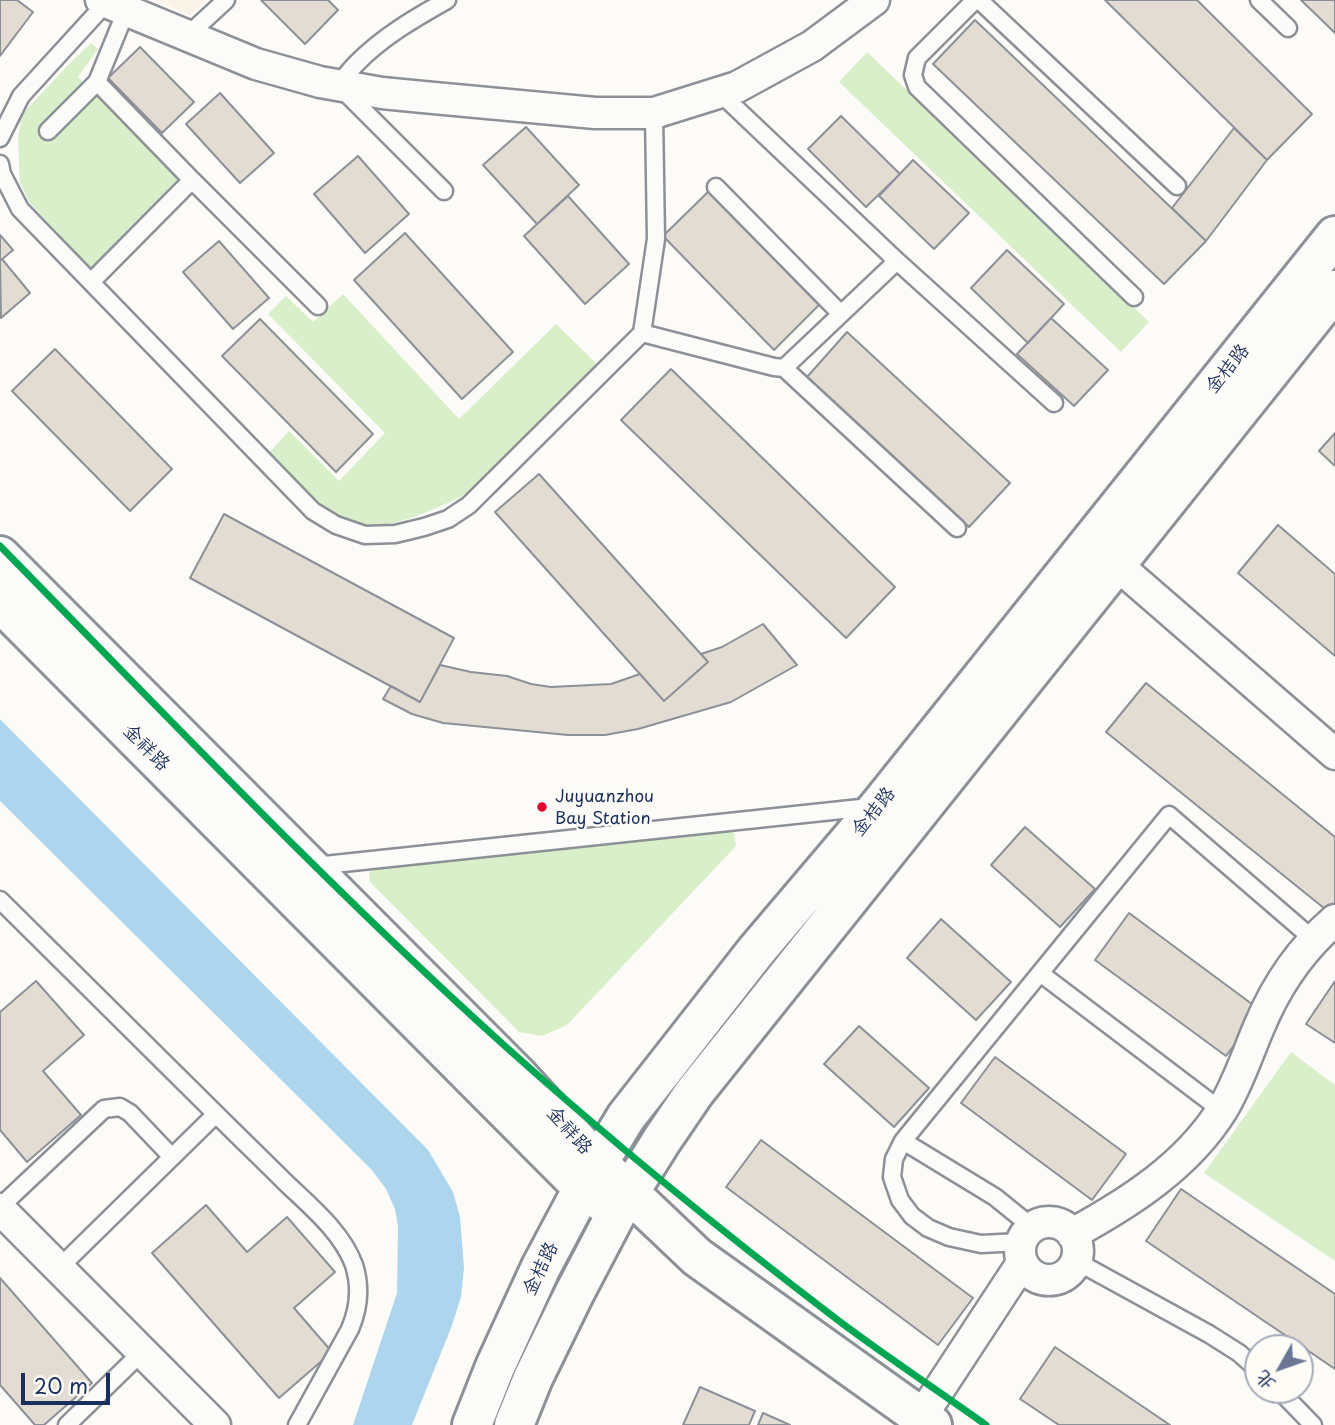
<!DOCTYPE html>
<html>
<head>
<meta charset="utf-8">
<style>
  body { margin:0 }
  #map { position:relative; width:1335px; height:1425px; overflow:hidden; background:#fcfbf8; font-family:"Playpen Sans","LXGW WenKai TC",sans-serif }
  canvas { display:block }
  .north { position:absolute; left:1244px; top:1334px; width:70px; height:70px; box-sizing:border-box; background:#fdfcf7; border:2px solid #a3aaba; border-radius:50%; rotate:230deg; font-size:19px; font-weight:700; line-height:28px; text-align:center; color:#1b2f5e }
  .north::after { content:''; display:block; margin:auto; width:24px; height:32px; background:#6a7694; clip-path:polygon(50% 0,100% 100%,50% 72%,0 100%) }
  .scale { position:absolute; left:21px; top:1373px; width:89px; height:32px; box-sizing:border-box; border:4px solid #1b2f5e; border-top:0; padding-left:9px; font-size:21px; line-height:24px; white-space:nowrap; color:#1b2f5e; -webkit-text-stroke:5px #fdfcf7; paint-order:stroke }
</style>
</head>
<body>
<div id="map">
<canvas width="1335" height="1425"></canvas>
<div class="north">北</div>
<div class="scale">20 m</div>
</div>
<script>
const ctx = document.querySelector('canvas').getContext('2d');
ctx.lineJoin = 'round';
function fillPath(path, color) {
  ctx.fillStyle = color;
  ctx.fill(path, 'evenodd');
}
function stroke(path, color, width, dash) {
  ctx.strokeStyle = color;
  ctx.lineWidth = width;
  ctx.lineCap = dash ? 'butt' : 'round';
  ctx.setLineDash(dash || []);
  ctx.stroke(path);
}
function write(font, color, halo, rows, align = 'center') {
  ctx.font = font + ' "Playpen Sans","LXGW WenKai TC",sans-serif';
  ctx.lineWidth = 5;
  ctx.setLineDash([]);
  ctx.textBaseline = 'middle';
  ctx.strokeStyle = halo;
  ctx.fillStyle = color;
  for (const [text, x, y, turn = 0] of rows) {
    ctx.save();
    ctx.translate(x, y);
    ctx.rotate((+turn || 0) * Math.PI / 180);
    ctx.textAlign = isNaN(turn) ? turn : align;
    if (halo) ctx.strokeText(text, 0, 0);
    ctx.fillText(text, 0, 0);
    ctx.restore();
  }
}
fillPath(new Path2D(`
  M155,0H206L190,15Z`), '#f9f3e8');
fillPath(new Path2D(`
  M91,43L98,49L78,77L178,179L91,268L29,202L20,183L18,138L22,114L70,63Z
  M867,52L1149,322L1121,352L839,82Z
  M343,294L459,419L556,324L595,362L597,368L468,493C441,507 401,525 371,526C336,526 292,477 267,455L289,431L339,481L385,433L268,314L286,296L313,322Z
  M721,829L734,833L736,846L567,1025L542,1036L519,1032L370,882L369,872L378,869Z
  M1291,1052L1335,1085V1261L1204,1173Z`), '#d8efca');
fillPath(new Path2D(`
  M0,719L428,1150L453,1192L460,1217L464,1268L461,1297L451,1328L412,1425H353L397,1293L398,1227L395,1209L386,1189L371,1169L0,801Z`), '#add5ee');
const building = new Path2D(`
  M0,0H17L33,12L0,56Z
  M261,0H328L338,10L305,44Z
  M1105,0H1197L1312,114L1267,160Z
  M1301,0H1335V33Z
  M975,20L1206,241L1164,284L933,64Z
  M140,47L194,102L162,133L108,78Z
  M220,93L274,153L240,183L186,124Z
  M841,116L900,174L866,207L808,149Z
  M526,127L579,185L537,224L483,165Z
  M1234,128L1267,160L1206,241L1172,208Z
  M358,156L409,214L365,253L314,194Z
  M913,160L969,213L934,249L879,196Z
  M709,191L819,305L774,350L663,236Z
  M568,196L629,264L585,304L524,236Z
  M405,233L513,352L462,399L354,280Z
  M0,235L13,250L0,261Z
  M219,241L269,298L233,329L183,272Z
  M1007,250L1064,304L1028,343L971,288Z
  M2,259L30,293L1,318L0,261Z
  M1051,318L1108,370L1074,406L1017,354Z
  M260,319L373,434L336,472L222,356Z
  M847,332L1010,483L969,527L807,377Z
  M55,349L172,469L130,511L12,391Z
  M671,369L895,587L846,638L621,420Z
  M1335,433V466L1319,451Z
  M539,474L708,662L664,701L495,512Z
  M224,514L454,638L420,702L190,578Z
  M1278,525L1335,574V656L1238,573Z
  M763,624L797,665L731,702L638,729L605,735H568L443,723L412,714L383,699L391,686L420,702L440,665L471,672L507,676L531,684L551,687L611,684L640,674L664,701L708,662L701,654L722,647Z
  M1146,683L1335,837V906L1330,913L1106,732Z
  M1025,827L1095,889L1060,927L991,865Z
  M1129,913L1260,1010L1226,1056L1095,960Z
  M941,919L1011,982L976,1020L907,958Z
  M36,981L84,1035L43,1071L81,1115L27,1162L0,1130V1012Z
  M1335,981V1043L1306,1024Z
  M859,1026L929,1088L894,1127L824,1064Z
  M995,1057L1126,1154L1092,1200L961,1103Z
  M761,1140L973,1298L938,1345L726,1187Z
  M1181,1189L1335,1294V1369L1146,1241Z
  M206,1205L247,1252L287,1217L335,1272L294,1308L332,1352L279,1398L152,1253Z
  M0,1278L92,1383L44,1425H35L0,1385Z
  M1055,1347L1170,1425H1059L1020,1399Z
  M700,1387L755,1411L749,1425H683Z
  M763,1413L790,1425H758Z`);
fillPath(building, '#e2dcd2');
stroke(building, '#8c9097', 2);
const lane = new Path2D(`
  M975,0L917,58L913,75L917,87L1134,297
  M979,0L1177,186
  M1259,0L1288,28
  M187,36L226,0
  M719,92L897,261L1054,403
  M48,131L97,82
  M0,138L21,96L106,3
  M0,164L2,174L20,209L313,511L336,525L365,535L395,534L424,527L448,519L469,505L642,333L656,239L654,113
  M192,180L318,306
  M716,187L841,314
  M444,191L338,85C344,78 350,70 356,64C382,37 415,18 447,0
  M91,282L192,180L97,82L126,11
  M642,333L774,367L784,368L897,261
  M784,368L957,528
  M315,866L870,807
  M0,900L216,1114L59,1268
  M1040,973L1222,1111
  M216,1114C239,1137 262,1159 285,1182C310,1206 342,1232 354,1265C361,1287 359,1308 350,1329L297,1425
  M903,1141L1169,815L1314,940
  M0,1207L104,1109L120,1107L130,1113L172,1157
  M1021,1242L981,1244L949,1237L928,1228L912,1216L900,1200L892,1177L894,1159L903,1141L995,1197L1032,1227
  M1076,1261L1209,1334L1239,1353L1258,1370
  M1279,1390L1313,1425
  M67,1425L142,1352`);
const street = new Path2D(`
  M101,0L256,64L320,82L382,93L423,97L595,113H654L737,87L812,46L874,0
  M1116,564L1335,754
  M0,1209L215,1425
  M1020 1251a29 29 0 1 1 58 0a29 29 0 1 1-58 0Z
  M1072,1234C1129,1203 1187,1166 1222,1110C1238,1084 1247,1055 1259,1027C1276,986 1301,949 1335,920
  M921,1417L1022,1263`);
const secondary = new Path2D(`
  M0,556L520,1078L598,1163L697,1257L932,1425
  M0,602L583,1188L604,1203
  M472,1425L495,1367L541,1267L583,1188L626,1117L756,951L879,806L1335,236
  M514,1425L533,1378L574,1294L617,1212L662,1140L694,1093L1335,290`);
stroke(lane, '#8c9097', 21);
stroke(street, '#8c9097', 35);
stroke(secondary, '#8c9097', 44);
stroke(lane, '#fbfbf9', 16);
stroke(street, '#fbfbf9', 30);
stroke(secondary, '#fbfbf9', 38);
stroke(new Path2D(`
  M0,546C166,715 329,888 506,1047C613,1143 725,1234 839,1321C887,1357 937,1390 986,1425`), '#00a651', 7);
for (const [x, y, r, color] of [
  [542,807,6,"#e4002b"]
]) {
  const dot = new Path2D();
  dot.arc(x, y, r, 0, 2 * Math.PI);
  ctx.fillStyle = color;
  ctx.fill(dot);
  stroke(dot, '#fdfcf7', 2.5);
}
write('17px', '#1b2f5e', '#fdfcf7', [
  ["Juyuanzhou",555,797],
  ["Bay Station",555,819]
], 'left');
write('19px', '#1b2f5e', '#fdfcf7', [
  ["金桔路",1228,369,-51],
  ["金祥路",146,748,45],
  ["金桔路",874,812,-51],
  ["金祥路",569,1131,48],
  ["金桔路",541,1269,-64]
]);
</script>
</body>
</html>
